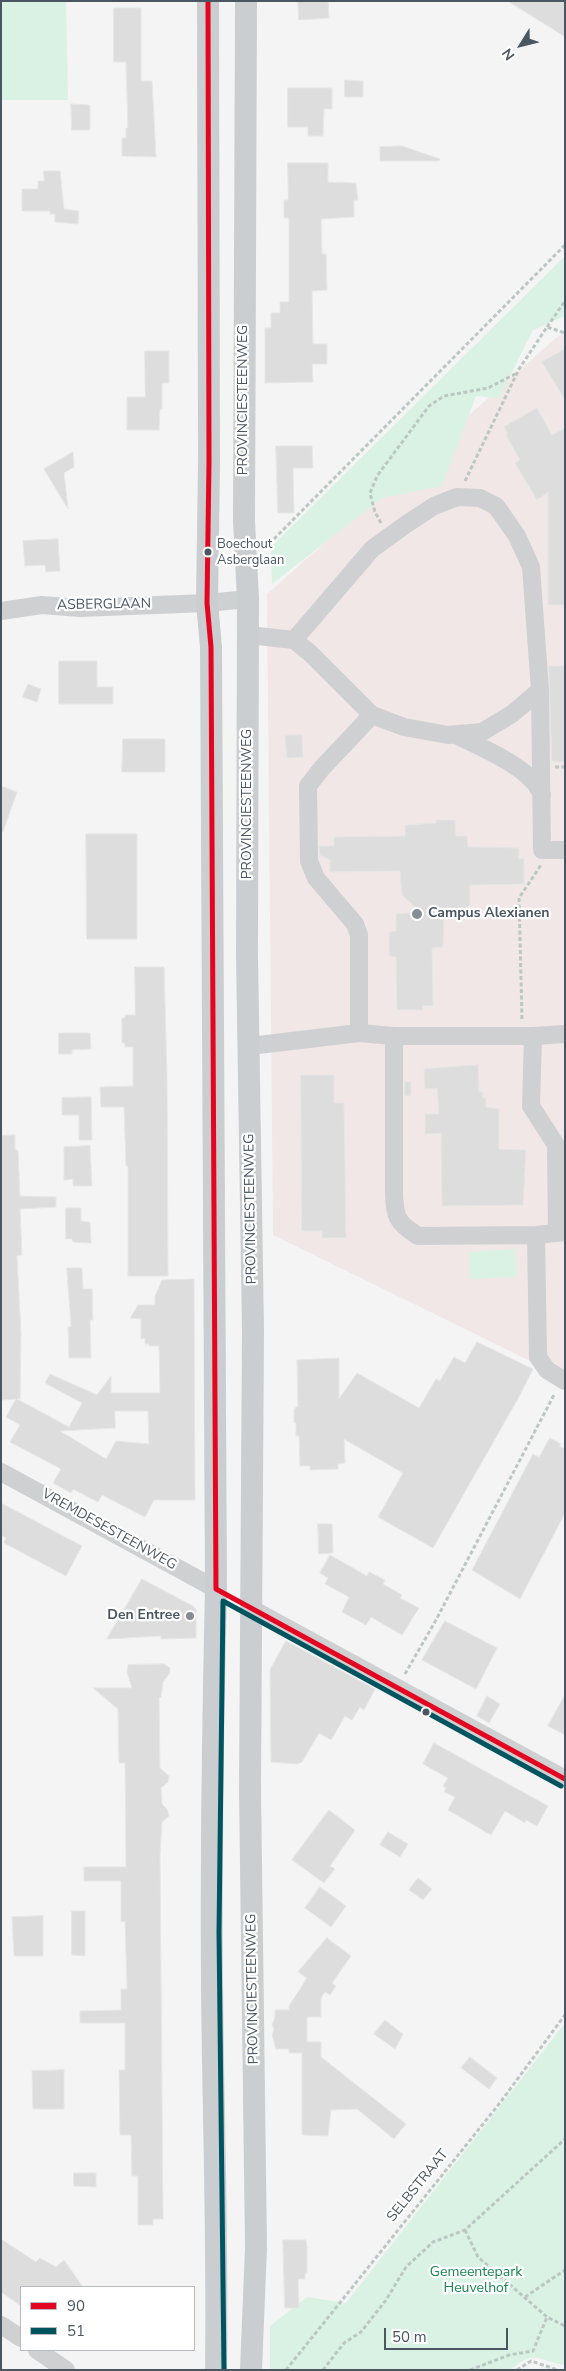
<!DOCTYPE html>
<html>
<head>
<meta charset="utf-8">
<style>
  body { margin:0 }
  #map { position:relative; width:566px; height:2371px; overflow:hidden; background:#f4f4f4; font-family:"Nunito Sans",sans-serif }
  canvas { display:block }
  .frame { position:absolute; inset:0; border:2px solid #4a5661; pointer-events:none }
  .legend { position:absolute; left:20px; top:2286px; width:175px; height:65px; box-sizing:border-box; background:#fff; border:1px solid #b7bbc0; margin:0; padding:6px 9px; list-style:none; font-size:15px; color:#4a5661 }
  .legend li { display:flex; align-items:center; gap:10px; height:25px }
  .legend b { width:25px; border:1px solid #b7bbc0 }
  .north { position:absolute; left:496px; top:20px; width:50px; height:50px; -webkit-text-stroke:4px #fff; paint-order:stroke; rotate:234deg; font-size:14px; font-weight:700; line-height:20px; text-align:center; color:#4a5661 }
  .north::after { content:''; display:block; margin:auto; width:18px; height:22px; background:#4a5661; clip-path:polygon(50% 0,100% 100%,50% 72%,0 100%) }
  .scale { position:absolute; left:384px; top:2328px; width:124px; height:22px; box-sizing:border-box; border:2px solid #4a5661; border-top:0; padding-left:6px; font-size:15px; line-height:18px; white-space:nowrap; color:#4a5661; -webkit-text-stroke:4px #fff; paint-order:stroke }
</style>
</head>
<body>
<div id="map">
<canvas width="566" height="2371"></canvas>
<div class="frame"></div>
<ul class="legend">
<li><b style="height:6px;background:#e40521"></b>90</li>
<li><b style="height:6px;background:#005460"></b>51</li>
</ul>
<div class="north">N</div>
<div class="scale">50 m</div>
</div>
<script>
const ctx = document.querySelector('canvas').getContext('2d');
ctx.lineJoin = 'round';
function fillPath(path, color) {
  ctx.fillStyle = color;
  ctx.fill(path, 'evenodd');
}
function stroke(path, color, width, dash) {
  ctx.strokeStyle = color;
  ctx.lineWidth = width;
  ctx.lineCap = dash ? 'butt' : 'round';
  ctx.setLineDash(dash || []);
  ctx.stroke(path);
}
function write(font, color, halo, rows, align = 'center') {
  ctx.font = font + ' "Nunito Sans",sans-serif';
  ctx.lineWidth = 4.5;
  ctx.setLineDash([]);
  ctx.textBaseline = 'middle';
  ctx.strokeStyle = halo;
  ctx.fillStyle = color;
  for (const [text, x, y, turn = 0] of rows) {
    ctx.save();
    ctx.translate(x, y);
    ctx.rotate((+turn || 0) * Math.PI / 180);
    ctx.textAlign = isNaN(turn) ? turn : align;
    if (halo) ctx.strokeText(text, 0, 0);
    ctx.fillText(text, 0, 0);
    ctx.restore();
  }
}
fillPath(new Path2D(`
  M565,330V1378L273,1235L267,594Z`), '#f1e7e6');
fillPath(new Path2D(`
  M1,1H66L68,100H1Z
  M565,256V316L533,330L499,398L476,396L442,486L382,498L272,584L271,547Z
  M515,1249L517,1277L470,1279L469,1252Z
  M565,2023V2365C536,2361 537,2348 510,2370H270V2326L307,2297L346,2303Z`), '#d9f2e3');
const building = new Path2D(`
  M298,1H328L329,18L299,20Z
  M508,1H565V37L551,28Z
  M114,8H141V81H152L156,157L122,156V138H126V128H128L126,62H114Z
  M345,80L363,81V97H345Z
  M288,88H332V109H324L323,136H308V127H288Z
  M71,104L90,105V130H72Z
  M402,146L440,159L439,161H380V147Z
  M288,163H328V182L356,183L358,200H354V217L321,219L322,254H326L327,290L312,291L313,344H327V364H312L313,382L265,383V328H271V313H280V302H289V218H284V200H288Z
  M44,171H60L64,209L79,211L78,224L55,222V214H50V211H22V189H38V181H44Z
  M565,349V400L542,362Z
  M145,351H169V383H162V409H160L159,430H127V397H145Z
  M537,408L552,435L565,428V605H548V492L537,500L515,463L520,460L506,435L508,434L504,427Z
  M276,446H312L313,468H293L294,513H278Z
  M73,452L74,467L64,473L68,509L44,469Z
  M58,539L60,571L46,572L45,565L25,566L23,541Z
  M59,661H97V687H113V704H59Z
  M549,666H565V762L552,761Z
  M28,684L41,689L37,702L23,697Z
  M302,735L303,757L287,758L285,736Z
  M123,739H165V772H122Z
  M1,786L17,792L3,832H1Z
  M436,820H455L456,836H467L468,847L519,848V859L524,858V884L470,885V905L467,908V917H444L443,947L432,948L433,1006H423V1010H397L396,957L389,956V932L396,931V914L421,912L402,895L400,871L330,872V860L320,855L319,846H334V837L405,836V825L436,823Z
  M86,834H137V939H87Z
  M135,967H164L167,1077L168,1276H128V1166H126L124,1107H101L100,1087L133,1086V1047H125V1043H122V1018H125V1015H135Z
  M59,1033H90L91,1049L72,1050V1054H59Z
  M478,1065L479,1092H483V1098H486V1107L499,1109V1149L526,1150L523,1205L442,1206L441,1133L425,1134V1114H439L437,1088L425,1089L424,1069Z
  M301,1075H334V1103H344L346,1238H322V1231H302Z
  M405,1082H411V1096H405Z
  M91,1097L92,1140H79V1115H62V1098Z
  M15,1135V1150H18L20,1196L56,1197V1207L20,1209L22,1255L17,1256L21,1334L20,1399H17L69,1427L82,1403L45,1383L50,1374L97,1395L111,1376V1393H160L159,1346H149V1344H145V1338L141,1339V1319L130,1318L138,1305H155V1296L162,1280L194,1279L195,1500H154L145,1517L102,1495L98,1502L73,1489L71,1493L53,1483L61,1469L10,1442L20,1425L6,1417L16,1399L1,1400V1136ZM115,1411H148L149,1444L116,1441L106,1459L60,1431L115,1428Z
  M90,1146L92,1186H73V1179L64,1180V1147Z
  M66,1208H81V1221L90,1222L91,1243L73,1242L72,1239H66Z
  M67,1268H82L83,1289H92L93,1320H90L91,1358H69L68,1327H71Z
  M477,1342L533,1369L520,1395L433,1548L378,1517L403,1473L344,1439L345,1463L338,1464V1469L310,1470V1466H300L299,1436H296V1423H294V1410L296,1407H298L297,1360L339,1358V1399L357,1373L419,1408L436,1379L440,1381L454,1357L465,1363Z
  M550,1438L561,1444L559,1446L565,1449V1513L520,1599L472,1570L533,1454L539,1457Z
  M1,1503L82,1546L66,1576L4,1543L6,1538L1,1535Z
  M318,1524H332L333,1553L319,1554Z
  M330,1555L367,1576L369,1572L385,1580L383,1584L402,1595L400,1598L419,1608L402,1635L371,1617L366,1625L342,1612L349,1597L325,1584L328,1578L320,1573Z
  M142,1579L193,1606L196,1610V1638L161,1639V1636L107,1639Z
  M445,1621L497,1648L476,1689L422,1660Z
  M286,1641L375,1689L364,1710L360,1707L352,1720L345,1716L331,1740L319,1733L302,1762L297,1764L271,1762L270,1670Z
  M164,1664L170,1668V1673L163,1682L161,1697H159L160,1768L169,1776L168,1782L161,1788L162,1804L167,1809L169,1816L162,1822L160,1855L163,2219H153V2225H138V2176H132L131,2135H120L119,2070H125V2023H80V2011L121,2010V1989H127L125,1921L121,1922V1881H84V1867H126L125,1763H119L118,1709L93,1688H132L127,1672L128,1665Z
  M565,1695V1735L548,1726Z
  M487,1696L500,1704L489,1723L477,1716Z
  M434,1743L548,1806L537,1826L526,1820L525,1823L505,1811L491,1835L448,1810L455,1797L444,1792L446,1788L443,1786L448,1778L423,1764Z
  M329,1810L355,1830L330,1866L335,1869L324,1883L292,1860Z
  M388,1832L408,1844L400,1857L380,1845Z
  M418,1878L432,1889L423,1900L409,1890Z
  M320,1887L346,1906L331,1927L305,1908Z
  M72,1911H85V1956L72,1955Z
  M43,1916V1956H14L12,1917Z
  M327,1938L351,1956L332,1983L336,1986L330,1995L325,1992L321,1998V2017H307V2042H321V2057L406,2124L394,2139L357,2109L331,2110L328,2136L302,2135V2053H289V2049H276L272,2035L274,2030L272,2024L275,2018V2010H289V2006L307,1978L298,1972Z
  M385,2020L403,2034L395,2049L374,2034Z
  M470,2057L497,2078L489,2089L461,2068Z
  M64,2070V2109H33L32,2071Z
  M74,2173H96V2187L74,2186Z
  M1,2239L36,2262L40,2258L56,2267L64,2260L83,2287H21V2306L1,2292Z
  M283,2240H306L307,2247V2273H305V2279H298L299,2308H285Z`);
fillPath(building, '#ddddde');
stroke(building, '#e5e6e7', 1);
stroke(new Path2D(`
  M547,327L565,301
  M465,481L519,369L547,327L565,333
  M381,523L375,512L370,493L377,476L429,406L444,396L488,388L517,373
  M263,545L270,543L565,245
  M555,767H565
  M522,1019L519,898L541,865
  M405,1674L436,1620L555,1393
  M465,2230L478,2257L547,2317L565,2326
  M525,2297L565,2270
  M286,2370L499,2104L565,2015
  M323,2370L344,2343L361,2332L386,2300L406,2267L433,2242L465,2230L565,2139
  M470,2370L509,2355L533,2351L547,2317
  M517,2370L531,2361L558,2370`), '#bcc7c4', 3, [4, 2.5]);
stroke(new Path2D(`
  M1,611L42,605L80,608L207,603L248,599
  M248,635L294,640L310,653L372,715L404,727L448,735L482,732L512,714L540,690
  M294,640L372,549L405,525L434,506L457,497L480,498L496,506L517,536L531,567L540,690L542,850H565
  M456,735C481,748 531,767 542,795
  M359,1033V935L355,924L316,878L309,861L308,786L322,768L372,715
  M394,1036V1192C395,1217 396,1222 418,1236L536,1235L565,1232
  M533,1036L531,1106L556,1145L557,1232
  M250,1046L359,1033L394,1036H533L565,1034
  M536,1235L538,1357L547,1370L565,1381
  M1,1472L216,1589
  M250,1608L565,1779
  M1,2325L21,2338
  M37,2350L66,2370`), '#ced0d2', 18);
stroke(new Path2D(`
  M208,1L209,462L207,603L211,647L216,1589C213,1719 211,1850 212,1981C213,2111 218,2240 216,2370
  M246,1L244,521L248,599L247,955L253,1331L250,1788L256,2248L251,2370`), '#caced1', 22);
stroke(new Path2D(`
  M208,1L209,462L207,603L211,647L216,1589L565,1779`), '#e40521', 5);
stroke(new Path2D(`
  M224,2370L219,1932L223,1601L561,1786`), '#005460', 5);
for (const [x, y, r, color] of [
  [208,552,4.5,"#4a5661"],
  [417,914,6,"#868d94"],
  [190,1616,5,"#868d94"],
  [426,1712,4.5,"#4a5661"]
]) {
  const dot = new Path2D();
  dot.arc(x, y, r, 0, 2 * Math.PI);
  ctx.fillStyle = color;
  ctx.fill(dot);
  stroke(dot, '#fff', 2);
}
write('13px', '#4a5661', '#fff', [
  ["Boechout",217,545],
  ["Asberglaan",217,561]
], 'left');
write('14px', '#4a5661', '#fff', [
  ["PROVINCIESTEENWEG",244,400,-90],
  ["ASBERGLAAN",104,605,-1],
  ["PROVINCIESTEENWEG",248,804,-90],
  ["PROVINCIESTEENWEG",251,1209,-91],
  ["VREMDESESTEENWEG",109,1530,29],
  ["PROVINCIESTEENWEG",253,1989,-91],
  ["SELBSTRAAT",418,2186,-51]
]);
write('bold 14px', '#4a5661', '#fff', [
  ["Campus Alexianen",428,914],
  ["Den Entree",180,1616,"right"]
], 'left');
write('14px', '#17864f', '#fff', [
  ["Gemeentepark",476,2273],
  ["Heuvelhof",476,2289]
]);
</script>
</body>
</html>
